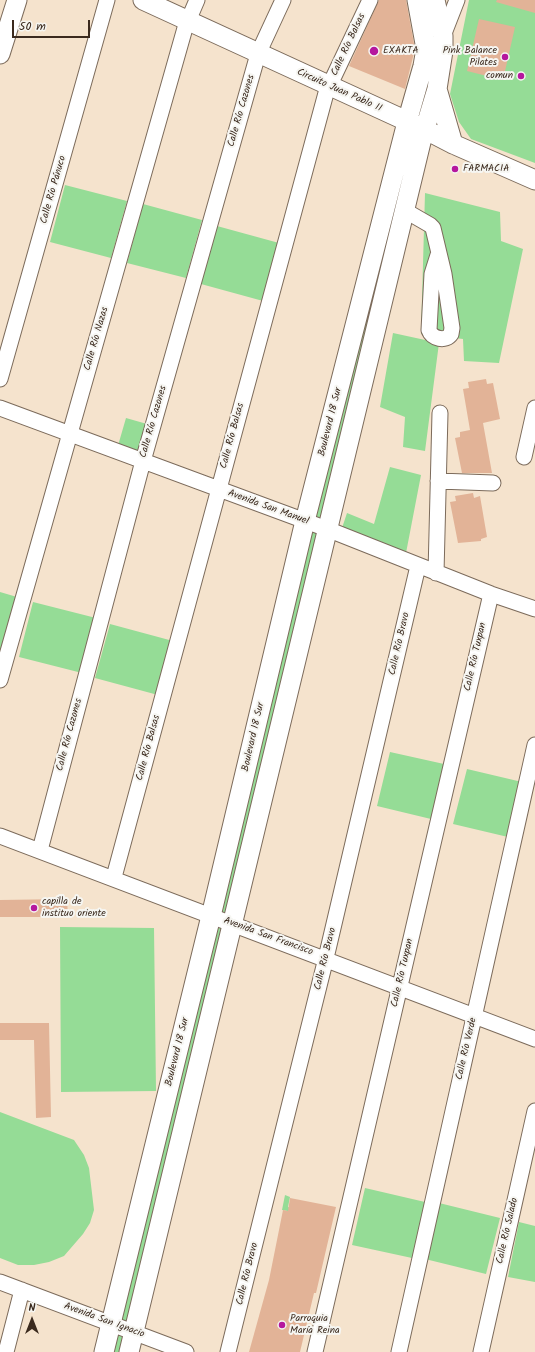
<!DOCTYPE html>
<html>
<head>
<meta charset="utf-8">
<style>
  body { margin:0 }
  #map { position:relative; width:535px; height:1352px; overflow:hidden; background:#f5e3cd; font-family:Kalam,sans-serif }
  canvas { display:block }
  .north { position:absolute; left:12px; top:1300px; width:40px; height:40px; -webkit-text-stroke:3px #f6f6f2; paint-order:stroke; rotate:0deg; font-size:11px; font-weight:700; line-height:16px; text-align:center; color:#3b2a1e }
  .north::after { content:''; display:block; margin:auto; width:14px; height:18px; background:#3b2a1e; clip-path:polygon(50% 0,100% 100%,50% 72%,0 100%) }
  .scale { position:absolute; left:12px; top:20px; width:78px; height:18px; box-sizing:border-box; border:2px solid #3b2a1e; border-top:0; padding-left:5px; font-size:12px; line-height:14px; white-space:nowrap; color:#3b2a1e; -webkit-text-stroke:3px #f6f6f2; paint-order:stroke }
</style>
</head>
<body>
<div id="map">
<canvas width="535" height="1352"></canvas>
<div class="north">N</div>
<div class="scale">50 m</div>
</div>
<script>
const ctx = document.querySelector('canvas').getContext('2d');
ctx.lineJoin = 'round';
function fillPath(path, color) {
  ctx.fillStyle = color;
  ctx.fill(path, 'evenodd');
}
function stroke(path, color, width, dash) {
  ctx.strokeStyle = color;
  ctx.lineWidth = width;
  ctx.lineCap = dash ? 'butt' : 'round';
  ctx.setLineDash(dash || []);
  ctx.stroke(path);
}
function write(font, color, halo, rows, align = 'center') {
  ctx.font = font + ' Kalam,sans-serif';
  ctx.lineWidth = 4;
  ctx.setLineDash([]);
  ctx.textBaseline = 'middle';
  ctx.strokeStyle = halo;
  ctx.fillStyle = color;
  for (const [text, x, y, turn = 0] of rows) {
    ctx.save();
    ctx.translate(x, y);
    ctx.rotate((+turn || 0) * Math.PI / 180);
    ctx.textAlign = isNaN(turn) ? turn : align;
    if (halo) ctx.strokeText(text, 0, 0);
    ctx.fillText(text, 0, 0);
    ctx.restore();
  }
}
fillPath(new Path2D(`
  M469,0H535V163L471,139L459,122L450,94Z
  M403,134L421,142L129,1352H104Z
  M65,185L127,201L111,258L50,242Z
  M425,193L500,212L501,241L523,249L499,363L464,361L463,339L421,334Z
  M143,204L202,220L186,278L127,263Z
  M217,226L279,243L263,301L201,284Z
  M393,333L439,343L425,451L403,447L405,417L380,407Z
  M126,418L154,426L144,457L117,449Z
  M390,467L421,475L406,553L342,528L347,513L374,524Z
  M0,592L17,597L2,650L0,649Z
  M33,602L96,618L82,673L19,657Z
  M110,624L173,641L158,695L95,678Z
  M390,752L444,764L431,819L377,806Z
  M467,769L522,782L508,837L453,824Z
  M60,927L154,928L156,1091L61,1092Z
  M0,1112L74,1140L84,1155L89,1168L94,1210L90,1223L83,1234L64,1256L49,1262L34,1265H18L0,1258Z
  M365,1188L425,1202L412,1258L352,1245Z
  M285,1195L290,1197L288,1207L298,1209L293,1212L282,1210Z
  M435,1202L500,1218L486,1274L421,1258Z
  M519,1222L535,1226V1282L508,1277Z`), '#95dc96');
fillPath(new Path2D(`
  M379,0H406L415,49L405,89L349,66Z
  M497,0H535V13L496,2Z
  M479,19L515,27L503,80L467,71Z
  M486,379L487,384L493,383L500,419L483,423L492,473H462L455,438L460,437V432L470,430L463,389L469,388L468,382Z
  M473,493L474,498L480,496L487,537L481,539V541L458,543L450,502L456,501L455,496Z
  M67,899L68,917H0V900Z
  M0,1023H49L51,1117L36,1118L34,1040H0Z
  M290,1198L336,1207L316,1293H314L300,1352H249L269,1280L283,1210L288,1211Z`), '#e2b397');
const minor = new Path2D(`
  M443,36L457,0
  M404,210L430,225L433,228L444,274L452,328L451,334C446,342 432,339 429,330L432,274L438,255
  M0,379L107,0
  M0,408L327,529L491,594L535,609
  M524,457L535,408
  M438,481L493,483
  M436,573L440,413
  M0,680L185,28L197,0
  M0,836L535,1039
  M40,850L143,461L258,54L283,0
  M114,877L326,93L370,0
  M0,1282L186,1352
  M6,1352L22,1290
  M228,1352L326,958L418,566
  M315,1352L491,594
  M399,1352L535,745
  M481,1352L535,1111`);
const major = new Path2D(`
  M143,0L424,129L453,144L535,180
  M0,54L17,0
  M437,89L453,144
  M104,1352L211,916L305,521L407,122L423,66L426,49L417,0
  M129,1352L421,142L437,89L443,51V36L435,0`);
stroke(minor, '#7c6b5b', 17);
stroke(major, '#7c6b5b', 21);
stroke(minor, '#fff', 15);
stroke(major, '#fff', 19);
for (const [x, y, r, color] of [
  [374,51,5,"#b5179e"],
  [505,57,4,"#b5179e"],
  [521,76,4,"#b5179e"],
  [455,169,4,"#b5179e"],
  [34,908,4,"#b5179e"],
  [282,1325,4,"#b5179e"]
]) {
  const dot = new Path2D();
  dot.arc(x, y, r, 0, 2 * Math.PI);
  ctx.fillStyle = color;
  ctx.fill(dot);
  stroke(dot, '#f6f6f2', 1.5);
}
write('10px', '#3b2a1e', '#f6f6f2', [
  ["Calle Río Balsas",349,45,-65],
  ["Circuito Juan Pablo II",339,91,24],
  ["Calle Río Cazones",242,111,-74],
  ["Calle Río Pánuco",54,190,-74],
  ["Calle Río Nazas",97,339,-74],
  ["Calle Río Cazones",154,422,-74],
  ["Boulevard 18 Sur",331,422,-76],
  ["Calle Río Balsas",233,436,-75],
  ["Avenida San Manuel",268,508,20],
  ["Calle Río Bravo",400,644,-77],
  ["Calle Río Tuxpan",476,657,-77],
  ["Calle Río Cazones",70,735,-75],
  ["Boulevard 18 Sur",254,737,-77],
  ["Calle Río Balsas",149,748,-75],
  ["Avenida San Francisco",268,937,20],
  ["Calle Río Bravo",326,959,-76],
  ["Calle Río Tuxpan",403,973,-77],
  ["Calle Río Verde",467,1049,-77],
  ["Boulevard 18 Sur",178,1052,-76],
  ["Calle Río Salado",508,1231,-77],
  ["Calle Río Bravo",248,1274,-76],
  ["Avenida San Ignacio",104,1321,20]
]);
write('10px', '#3b2a1e', '#f6f6f2', [
  ["EXAKTA",383,51],
  ["Pink Balance",497,51,"right"],
  ["Pilates",497,63,"right"],
  ["comun",513,76,"right"],
  ["FARMACIA",463,169],
  ["capilla de",42,902],
  ["instituo oriente",42,914],
  ["Parroquia",290,1319],
  ["María Reina",290,1331]
], 'left');
</script>
</body>
</html>
